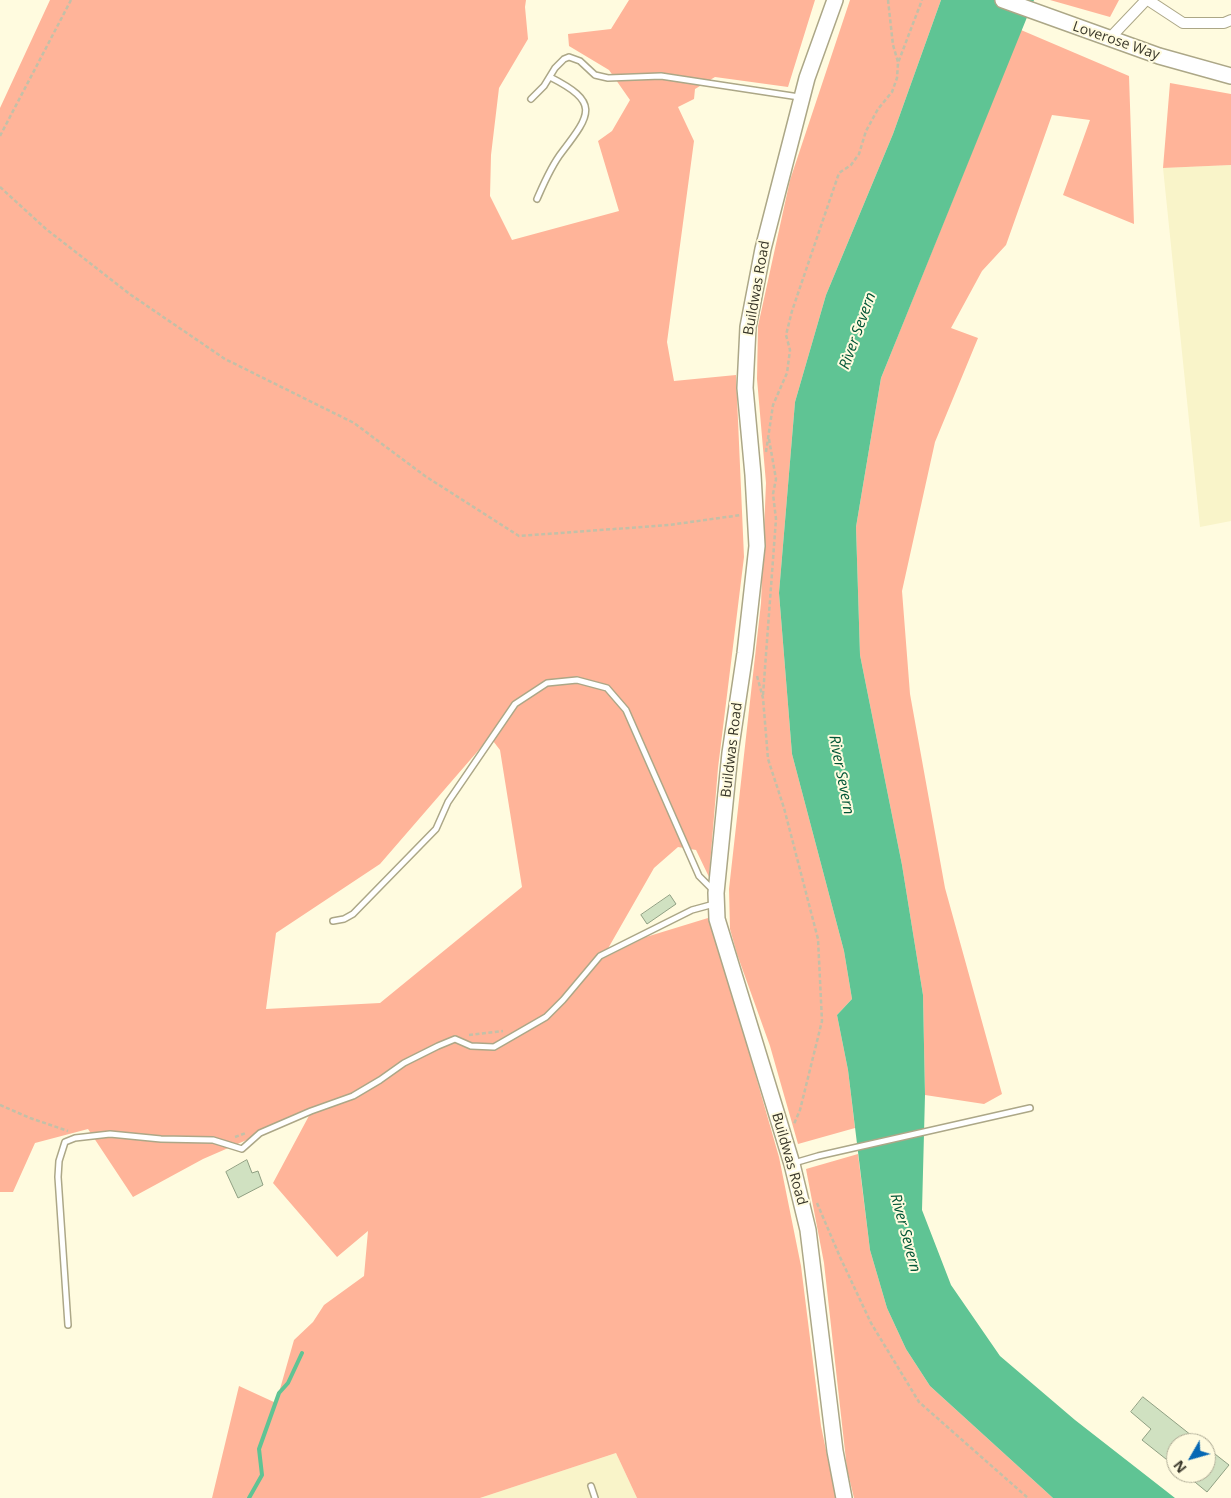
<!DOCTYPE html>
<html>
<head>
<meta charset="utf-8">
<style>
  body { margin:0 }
  #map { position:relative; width:1231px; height:1498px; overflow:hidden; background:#fffbdf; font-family:"Open Sans",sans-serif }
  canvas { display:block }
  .north { position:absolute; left:1166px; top:1433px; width:50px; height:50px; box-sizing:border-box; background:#fffbdf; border:1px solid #afac96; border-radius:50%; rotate:232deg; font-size:14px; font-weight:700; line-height:20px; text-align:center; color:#383629 }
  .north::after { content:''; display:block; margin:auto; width:18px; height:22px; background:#0668b4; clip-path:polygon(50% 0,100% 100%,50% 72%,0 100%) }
</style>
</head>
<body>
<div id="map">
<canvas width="1231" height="1498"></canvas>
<div class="north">N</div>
</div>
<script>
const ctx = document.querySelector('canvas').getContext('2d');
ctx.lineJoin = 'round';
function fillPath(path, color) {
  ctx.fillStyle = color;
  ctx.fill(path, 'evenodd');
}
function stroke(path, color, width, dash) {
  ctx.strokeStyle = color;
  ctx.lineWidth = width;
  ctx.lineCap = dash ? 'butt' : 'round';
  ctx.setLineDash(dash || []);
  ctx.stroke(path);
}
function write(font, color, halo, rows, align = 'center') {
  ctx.font = font + ' "Open Sans",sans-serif';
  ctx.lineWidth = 4;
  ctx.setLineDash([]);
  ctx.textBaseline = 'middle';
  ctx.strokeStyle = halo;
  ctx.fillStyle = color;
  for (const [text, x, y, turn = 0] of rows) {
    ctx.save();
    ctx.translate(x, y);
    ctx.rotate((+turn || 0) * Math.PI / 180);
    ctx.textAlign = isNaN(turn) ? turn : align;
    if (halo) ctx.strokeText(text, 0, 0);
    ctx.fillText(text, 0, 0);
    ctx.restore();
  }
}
fillPath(new Path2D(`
  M1231,165V521L1200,527L1163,168Z
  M616,1453L637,1498H480Z`), '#f9f4c9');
fillPath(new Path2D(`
  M50,0H526L525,7L528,39L499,88L491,155L490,196L512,240L619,211L598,141L612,131L630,100L609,70L569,46L568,34L611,29L629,0H815L788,87L715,77L695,89L694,99L678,107L694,141L667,342L674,381L736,375L744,557L718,768L709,877L696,850L678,847L654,868L602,959L646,937L708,918L728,979L779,1157L801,1266L821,1426L836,1498H637L616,1453L480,1498H212L239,1386L276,1403L294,1340L313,1322L324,1305L364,1276L368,1231L337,1257L273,1183L311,1112L203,1159L133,1197L88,1129L35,1143L13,1192H0V108ZM490,737L500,750L522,887L380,1003L266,1009L276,933L380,864Z
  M850,0H941L893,134L826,295L795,402L779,593L792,754L844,951L852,999L837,1015L848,1070L855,1128L798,1144L770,1046L737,954L730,929L729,889L761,603L766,483L757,379L758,326L790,180Z
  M1050,0H1119L1110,17Z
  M1021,30L1129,76L1134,224L1063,195L1090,120L1052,115L1006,245L982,271L951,328L978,338L935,442L902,591L910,694L945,888L1002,1094L984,1104L925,1095L923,995L902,865L860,655L856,527L881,378Z
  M1170,83L1231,94V165L1163,168Z
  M858,1154L870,1250L887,1308L906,1349L930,1386L1053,1498H854L847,1469L824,1263L806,1169Z`), '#ffb499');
fillPath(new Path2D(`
  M941,0H1034L881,378L856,527L860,655L902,865L923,995L925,1095L922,1210L951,1285L1000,1356L1075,1420L1175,1498H1053L930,1386L906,1349L887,1308L870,1250L848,1070L837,1015L852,999L844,951L792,754L779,593L795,402L826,295L893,134Z`), '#5fc494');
stroke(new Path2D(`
  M249,1498L262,1475L259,1449L279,1393L288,1383L302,1353`), '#5fc494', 4);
const building = new Path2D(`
  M670,895L676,904L647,924L641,915Z
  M247,1160L252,1173L258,1171L263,1185L238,1198L226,1172Z
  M1143,1397L1201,1443H1176V1467L1142,1440L1151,1429L1131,1412Z
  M1206,1447L1229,1465L1207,1492L1184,1473H1206Z`);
fillPath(building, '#d0e1c1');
stroke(building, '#8f9f82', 1);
const lane = new Path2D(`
  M531,99L544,86L555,68L564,59L569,57L580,61L595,75L608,78L661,76L799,97
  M537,199C544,183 551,166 562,152C592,113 599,102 550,77
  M333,921L344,919L353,914L436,829L448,802L515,704L547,683L577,680L607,688L626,710L699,876L714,891
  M794,1163L818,1156L1030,1108
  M68,1325L58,1177L59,1161L65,1142L75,1138L110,1134L161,1139L213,1140L242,1149L260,1133L311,1111L353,1096L380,1080L404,1063L438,1046L455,1039L471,1046L494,1047L546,1017L563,1000L600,956L692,910L714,904
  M591,1486L595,1498`);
const street = new Path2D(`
  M1148,0L1183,23H1224L1231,20
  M1109,39L1146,0`);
const secondary = new Path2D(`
  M835,0L807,78L763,249L748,327L745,388L753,475L757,546L745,653L730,753L716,893L717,919L792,1164L808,1230L835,1451L844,1498
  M1003,0L1159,56L1231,76`);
stroke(lane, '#aca787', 8);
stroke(street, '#aca787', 12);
stroke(secondary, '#aca787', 18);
stroke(new Path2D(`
  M888,0L893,45L898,62
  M0,136L71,0
  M0,187L46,229L131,295L225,359L354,423L425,476L519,536L669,525L741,515
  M766,452L773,405L787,373L790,350L786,335L792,311L839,173L851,165L859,154L866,131L878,109L892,92L897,78L898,63L922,0
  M757,676L763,698L768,759L784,808L818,939L822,1021L800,1110L794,1124
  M763,695L776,519L773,494L776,479L769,439
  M469,1035L503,1031
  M0,1105L30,1118L68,1131
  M235,1137L246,1133
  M817,1203L840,1257L871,1323L919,1402L1028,1498`), '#c3c0a8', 2.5, [4, 2.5]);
stroke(lane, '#fff', 5);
stroke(street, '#fff', 10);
stroke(secondary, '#fff', 15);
write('14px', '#383629', '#fffbdf', [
  ["Loverose Way",1116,41,19],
  ["Buildwas Road",757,288,-80],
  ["Buildwas Road",732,750,-83],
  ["Buildwas Road",789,1159,74]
]);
write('italic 15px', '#005536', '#fffbdf', [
  ["River Severn",858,331,-70],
  ["River Severn",841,775,79],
  ["River Severn",905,1233,75]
]);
</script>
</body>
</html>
